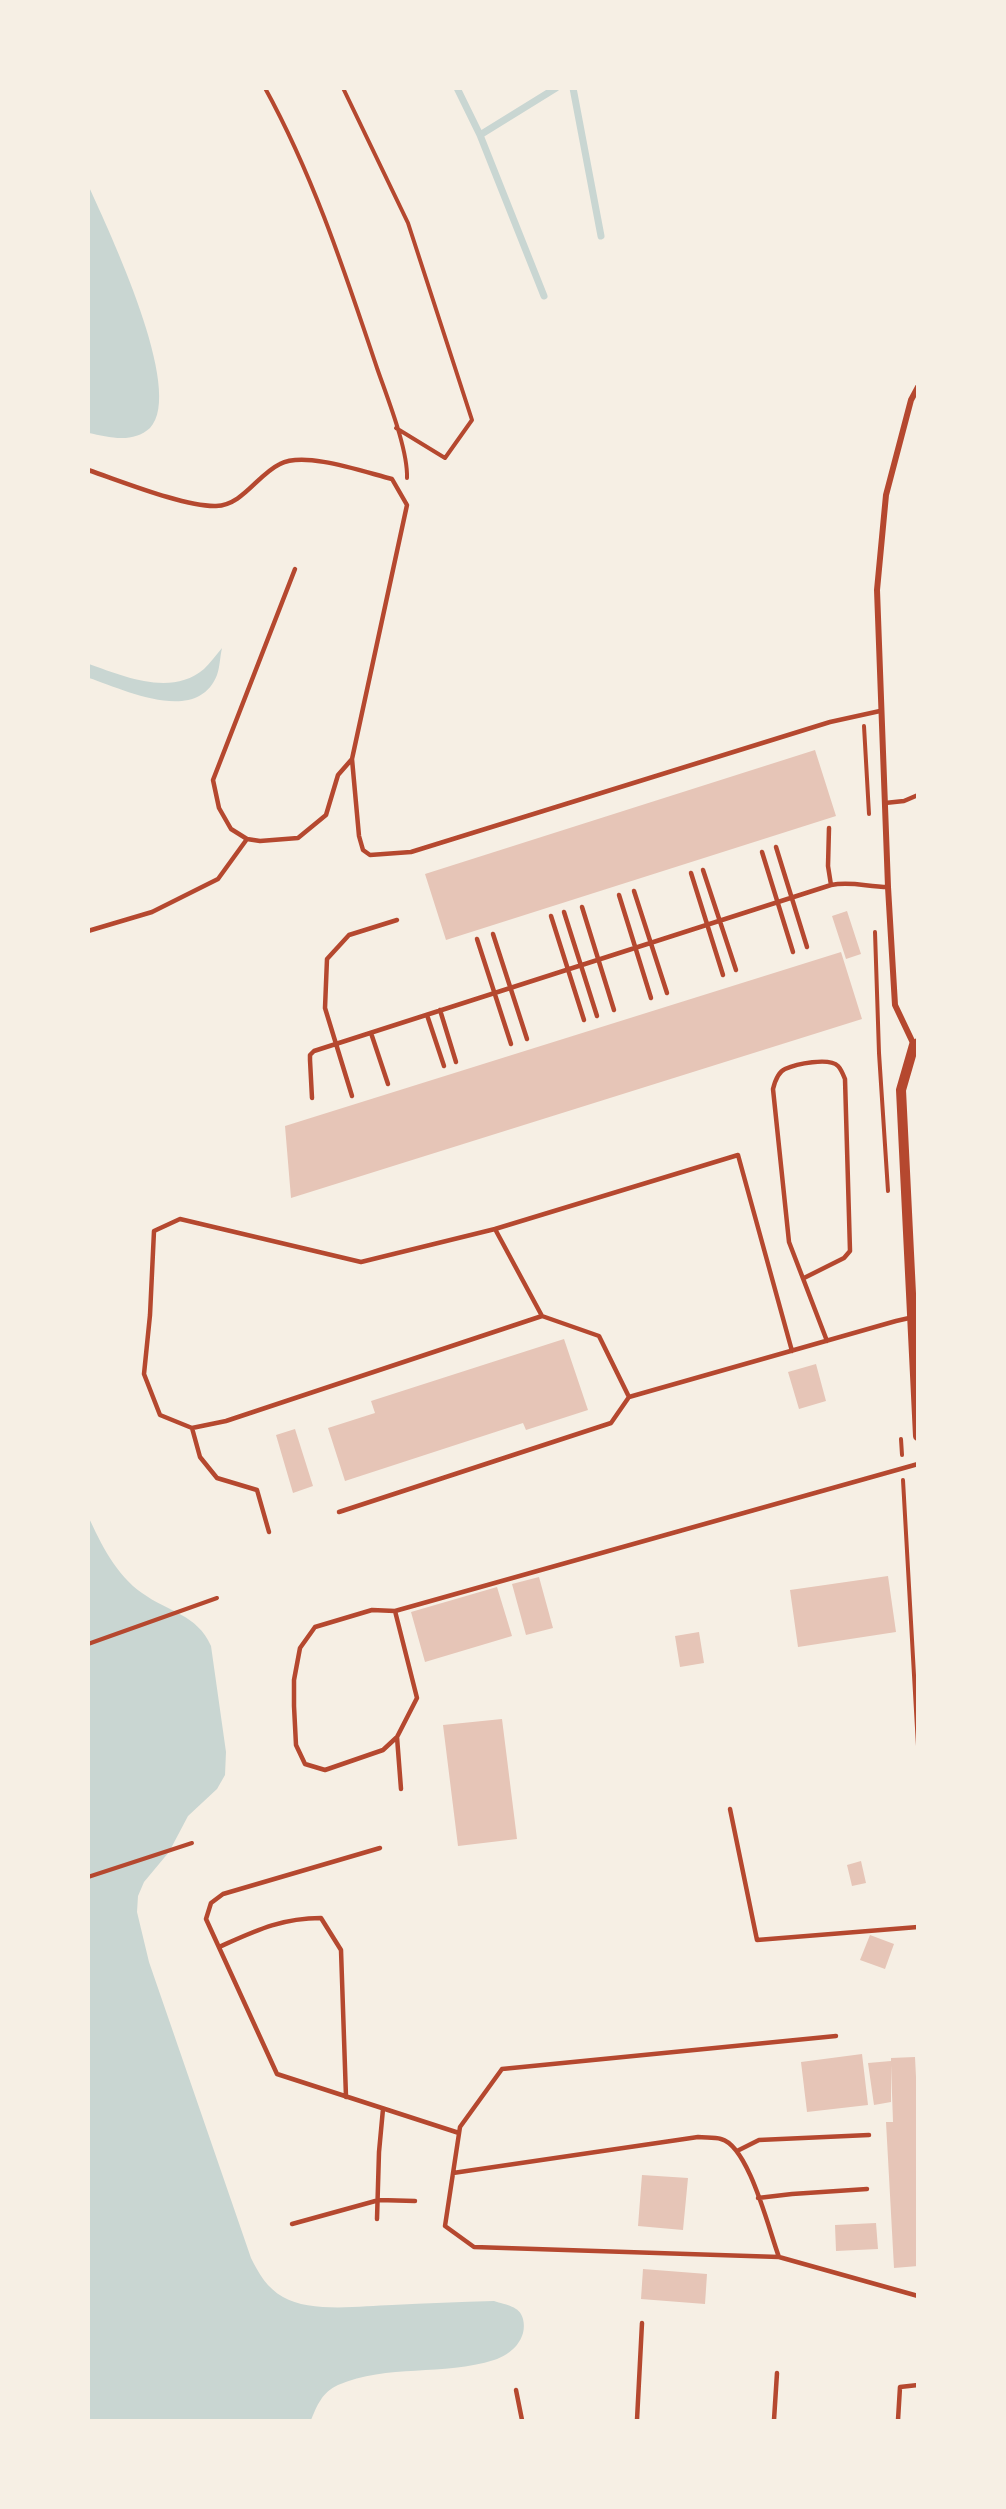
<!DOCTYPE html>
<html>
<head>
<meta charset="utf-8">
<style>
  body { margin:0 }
  #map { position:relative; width:1006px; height:2509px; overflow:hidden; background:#f6efe4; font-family:"Nunito Sans",sans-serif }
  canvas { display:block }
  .frame { position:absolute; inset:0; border:90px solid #f6efe4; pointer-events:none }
</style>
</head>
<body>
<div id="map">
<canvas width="1006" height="2509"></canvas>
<div class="frame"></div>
</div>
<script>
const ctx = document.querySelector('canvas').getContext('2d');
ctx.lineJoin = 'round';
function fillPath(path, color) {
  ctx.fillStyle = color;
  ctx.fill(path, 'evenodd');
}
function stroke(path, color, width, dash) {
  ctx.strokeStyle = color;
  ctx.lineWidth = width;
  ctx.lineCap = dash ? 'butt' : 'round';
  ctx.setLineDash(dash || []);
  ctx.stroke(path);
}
fillPath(new Path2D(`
  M89,187C108,229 186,392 150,428C133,444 108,437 89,433Z
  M222,648C220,656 220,667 217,675C197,726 123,689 89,678V664C123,676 171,697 204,669C210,663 216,655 222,648Z
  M88,1516C101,1544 116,1575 142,1593C168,1612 197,1614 211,1646L226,1752L225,1775L217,1789L188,1816L169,1852L144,1882L138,1896L137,1912L149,1962L251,2258C259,2274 267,2288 283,2297C310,2313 361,2306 392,2305C426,2303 460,2302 494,2301C506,2305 520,2306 523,2319C528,2339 511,2355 494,2360C444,2376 387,2364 338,2385C322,2392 317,2406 311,2420H89Z`), '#c9d6d2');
stroke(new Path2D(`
  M457,88L480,135L544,296
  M573,88L601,236
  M480,135L556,88`), '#c9d6d2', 7);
fillPath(new Path2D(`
  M815,750L836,816L446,940L425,874Z
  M847,911L861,954L846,959L832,916Z
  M841,952L862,1019L291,1198L285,1126Z
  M564,1339L588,1410L526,1430L523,1423L345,1481L328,1428L375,1413L371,1401Z
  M816,1364L826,1401L799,1409L788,1372Z
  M295,1429L313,1486L293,1493L276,1435Z
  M888,1576L896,1632L798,1647L790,1590Z
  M539,1577L553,1628L526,1635L512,1584Z
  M497,1587L512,1636L425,1662L411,1612Z
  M699,1632L704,1663L680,1667L675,1636Z
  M502,1719L517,1839L458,1846L443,1725Z
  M861,1861L866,1883L852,1886L847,1865Z
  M870,1935L894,1944L885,1969L860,1960Z
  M862,2054L868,2105L807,2112L801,2062Z
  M915,2057L918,2117V2266L894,2268L886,2122H893L891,2065V2102L874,2105L868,2063L891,2061V2058Z
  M642,2175L688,2178L683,2230L638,2226Z
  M876,2223L878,2249L836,2251L835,2225Z
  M643,2269L707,2274L705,2304L641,2299Z`), '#e6c5b7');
stroke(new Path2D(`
  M265,88C314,177 345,273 377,368C387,397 408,449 407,478
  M343,88L408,223L472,420L445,458L396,428
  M864,726L869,814
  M875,932L879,1053L888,1191
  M901,1439L902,1455
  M903,1480L918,1746
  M88,1644L217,1598
  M88,1877L192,1843`), '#b5482f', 4);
stroke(new Path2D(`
  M88,470C121,481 185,507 216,506C243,505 257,475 280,464C305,451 364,472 392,479L407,505L352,759L359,836L363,850L370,855L411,852L830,722L880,711
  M295,569L213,780L219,808L231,829L247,839L260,841L298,838L326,815L338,775L352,759
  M885,803L904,801L918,795
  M829,828L828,866L831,885
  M776,847L807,947
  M762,852L793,952
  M703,870L736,970
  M691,873L723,975
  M634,891L667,993
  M619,895L651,998
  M582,907L614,1010
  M564,912L597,1016
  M551,916L584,1020
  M88,931L152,912L218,879L247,839
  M493,934L527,1039
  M477,939L511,1044
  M440,1010L456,1062
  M427,1015L444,1066
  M371,1033L388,1084
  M352,1096L325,1008L327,959L349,935L397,920
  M312,1098L310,1060V1055L314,1051L831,885C852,881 867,887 888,887
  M495,1229L738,1155L792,1351
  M804,1278L844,1258L850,1251L845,1079C843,1074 841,1069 838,1066C829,1057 796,1064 785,1069C778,1072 775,1081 773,1089L789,1242L827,1341
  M542,1316L226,1421L192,1428L160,1415L144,1374L150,1315L154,1231L180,1219L361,1262L495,1229L542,1316L599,1336L629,1397L896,1321L918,1316
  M192,1428L200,1457L217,1478L257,1490L269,1532
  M339,1512L611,1423L629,1397
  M395,1611L372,1610L315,1627L300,1648L294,1680V1706L296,1745L305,1764L325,1770L383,1750L397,1737L417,1698L395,1611L918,1464
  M397,1737L401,1789
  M730,1809L757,1940L918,1927
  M380,1848L223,1894L211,1903L206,1919L277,2074L459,2133
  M219,1947C255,1931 281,1918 321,1918L341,1950L346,2097
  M836,2036L502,2069L460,2127L445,2226L474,2247L779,2257L918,2296
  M737,2151L759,2140L869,2135
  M453,2173L698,2137C705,2138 714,2137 721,2139C749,2146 769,2231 779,2257
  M758,2198L792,2194L867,2189
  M377,2219L379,2152L383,2109
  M292,2224L379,2200L415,2201
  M516,2390L522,2420
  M637,2420L642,2323
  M774,2420L777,2373
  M898,2420L900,2387L918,2385`), '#b5482f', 4.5);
stroke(new Path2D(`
  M914,1045L895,1005L888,887L877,590L886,495L911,400L918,387`), '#b5482f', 6);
stroke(new Path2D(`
  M918,1043L914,1045L901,1090L918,1436`), '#b5482f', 10);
</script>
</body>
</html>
